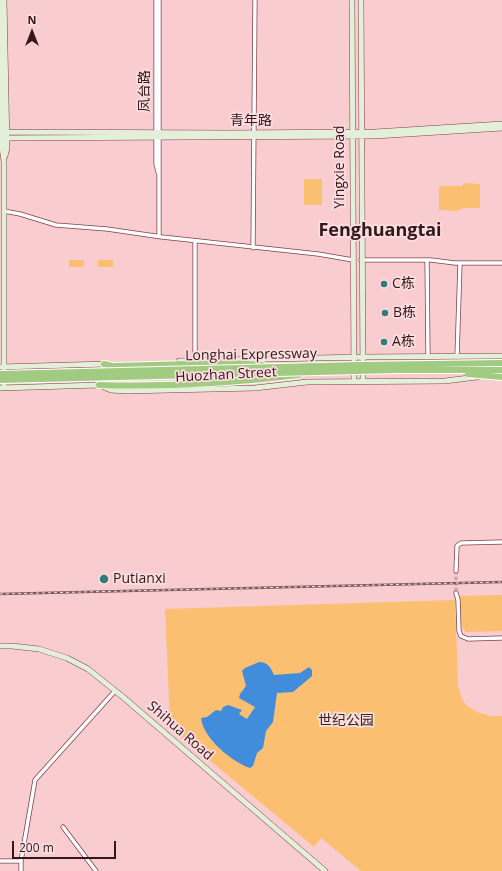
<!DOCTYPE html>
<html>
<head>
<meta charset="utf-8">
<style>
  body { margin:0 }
  #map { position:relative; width:502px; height:871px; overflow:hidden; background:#f9ccd0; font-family:"Open Sans",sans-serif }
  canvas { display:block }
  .north { position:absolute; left:12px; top:12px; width:40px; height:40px; -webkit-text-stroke:3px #fcdde0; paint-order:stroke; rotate:0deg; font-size:11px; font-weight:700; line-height:16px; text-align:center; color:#32171b }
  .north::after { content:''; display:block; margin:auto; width:14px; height:18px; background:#32171b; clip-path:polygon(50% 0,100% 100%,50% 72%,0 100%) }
  .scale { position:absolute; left:12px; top:841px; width:104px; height:18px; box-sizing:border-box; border:2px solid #32171b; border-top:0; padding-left:5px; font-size:12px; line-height:14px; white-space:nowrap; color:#32171b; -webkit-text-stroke:3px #fcdde0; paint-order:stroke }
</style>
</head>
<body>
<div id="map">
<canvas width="502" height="871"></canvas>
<div class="north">N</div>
<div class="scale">200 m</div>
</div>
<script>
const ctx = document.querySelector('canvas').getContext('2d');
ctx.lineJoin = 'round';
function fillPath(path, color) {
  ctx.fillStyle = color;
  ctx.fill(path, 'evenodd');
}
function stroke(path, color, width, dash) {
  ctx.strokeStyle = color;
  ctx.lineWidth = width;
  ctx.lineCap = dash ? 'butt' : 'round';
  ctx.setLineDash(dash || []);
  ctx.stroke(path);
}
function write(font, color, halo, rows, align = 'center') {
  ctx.font = font + ' "Open Sans","Noto Sans SC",sans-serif';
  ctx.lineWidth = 3.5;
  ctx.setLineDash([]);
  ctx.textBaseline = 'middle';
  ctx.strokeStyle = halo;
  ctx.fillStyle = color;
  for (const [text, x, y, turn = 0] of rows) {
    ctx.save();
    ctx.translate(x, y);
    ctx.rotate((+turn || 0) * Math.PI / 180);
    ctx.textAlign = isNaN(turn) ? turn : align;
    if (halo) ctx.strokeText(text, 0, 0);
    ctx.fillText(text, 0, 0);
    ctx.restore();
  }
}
fillPath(new Path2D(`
  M304,179H322V205H304Z
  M465,183L480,184V208H464L457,211L439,210V187L440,186H461Z
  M69,260H84V267H69Z
  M98,260H113V267H98Z
  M502,595V631L466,632C457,625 461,606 460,596Z
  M455,600L458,685L462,699L467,706L477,712L491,716H502V871H361L321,838L314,847L172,729L170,723L165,609Z`), '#fbbf72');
fillPath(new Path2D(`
  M259,662C268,662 271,668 274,675L300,673L309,667L312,670V676L293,692L277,693L273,722L266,731L263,748L257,753L253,766L250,768C232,762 203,738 201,718L207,717L216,710L221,711L223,707L228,705L242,710L239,714L247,719L255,707L239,698L240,694L246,686L242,671L245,668Z`), '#418ddc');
stroke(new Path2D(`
  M456,571V593`), '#d1a8ac', 3.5, [3.5, 2]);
const street = new Path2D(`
  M156,0V164L158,172
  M4,211L20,214L56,225L107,229L162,237L318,254L353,260
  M159,236V0
  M195,241V361
  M253,248L255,0
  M361,260H431L455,263H502
  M427,260L428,356
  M457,357L460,263
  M456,571L457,546L461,543L502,542
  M456,593L458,600L459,631L461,636L468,639L502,638
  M63,827L96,871
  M0,861H21
  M21,871V861L35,780L115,691`);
const secondary = new Path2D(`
  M0,0L2,147L4,161V388
  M4,0L7,148L5,156
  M352,0L354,381
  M361,0L363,381
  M2,132L229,133L375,132L502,124
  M2,138L375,136L502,128
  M179,361L363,357L502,356
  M0,367L107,364
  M0,388L99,385L111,390L126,391L255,388L307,382L445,381L477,377
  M0,646H12L39,649L67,658L88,669L123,697L325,871`);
const highway = new Path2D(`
  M104,364L112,366L229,363L262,365
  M99,385C165,387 233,383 299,375`);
stroke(street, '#7e4049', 5);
stroke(secondary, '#7e4049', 6);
stroke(highway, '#fff', 8);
stroke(street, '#fff', 3.5);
stroke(secondary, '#e3efd9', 5);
stroke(highway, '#a1cb80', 6);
const rail = new Path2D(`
  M0,594L502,582`);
stroke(rail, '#7b5a5e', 2.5);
stroke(rail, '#fcdde0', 1, [3]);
const highwayBridge = new Path2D(`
  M0,374L360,365L502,363
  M468,374L502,377
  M0,380L397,370H502`);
stroke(highwayBridge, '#fff', 8, []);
stroke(highwayBridge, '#a1cb80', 6);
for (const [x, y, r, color] of [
  [384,284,4,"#327b78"],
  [385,313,4,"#327b78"],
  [384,342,4,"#327b78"],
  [104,579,5,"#327b78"]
]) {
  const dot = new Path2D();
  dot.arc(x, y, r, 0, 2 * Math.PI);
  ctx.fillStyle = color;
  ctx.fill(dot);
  stroke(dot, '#fcdde0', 1.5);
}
write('14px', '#32171b', '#fcdde0', [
  ["凤台路",145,91,-90],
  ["青年路",251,121],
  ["Yingxie Road",340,167,-90],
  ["Longhai Expressway",251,355,-1],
  ["Huozhan Street",226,375,-3],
  ["Shihua Road",180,731,41]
]);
write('14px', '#32171b', '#fcdde0', [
  ["C栋",392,284],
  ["B栋",393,313],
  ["A栋",392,342],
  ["Putianxi",113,579]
], 'left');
write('14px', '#352817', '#fcdde0', [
  ["世纪公园",346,721]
]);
write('bold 18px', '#32171b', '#fcdde0', [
  ["Fenghuangtai",380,231]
]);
</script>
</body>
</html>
